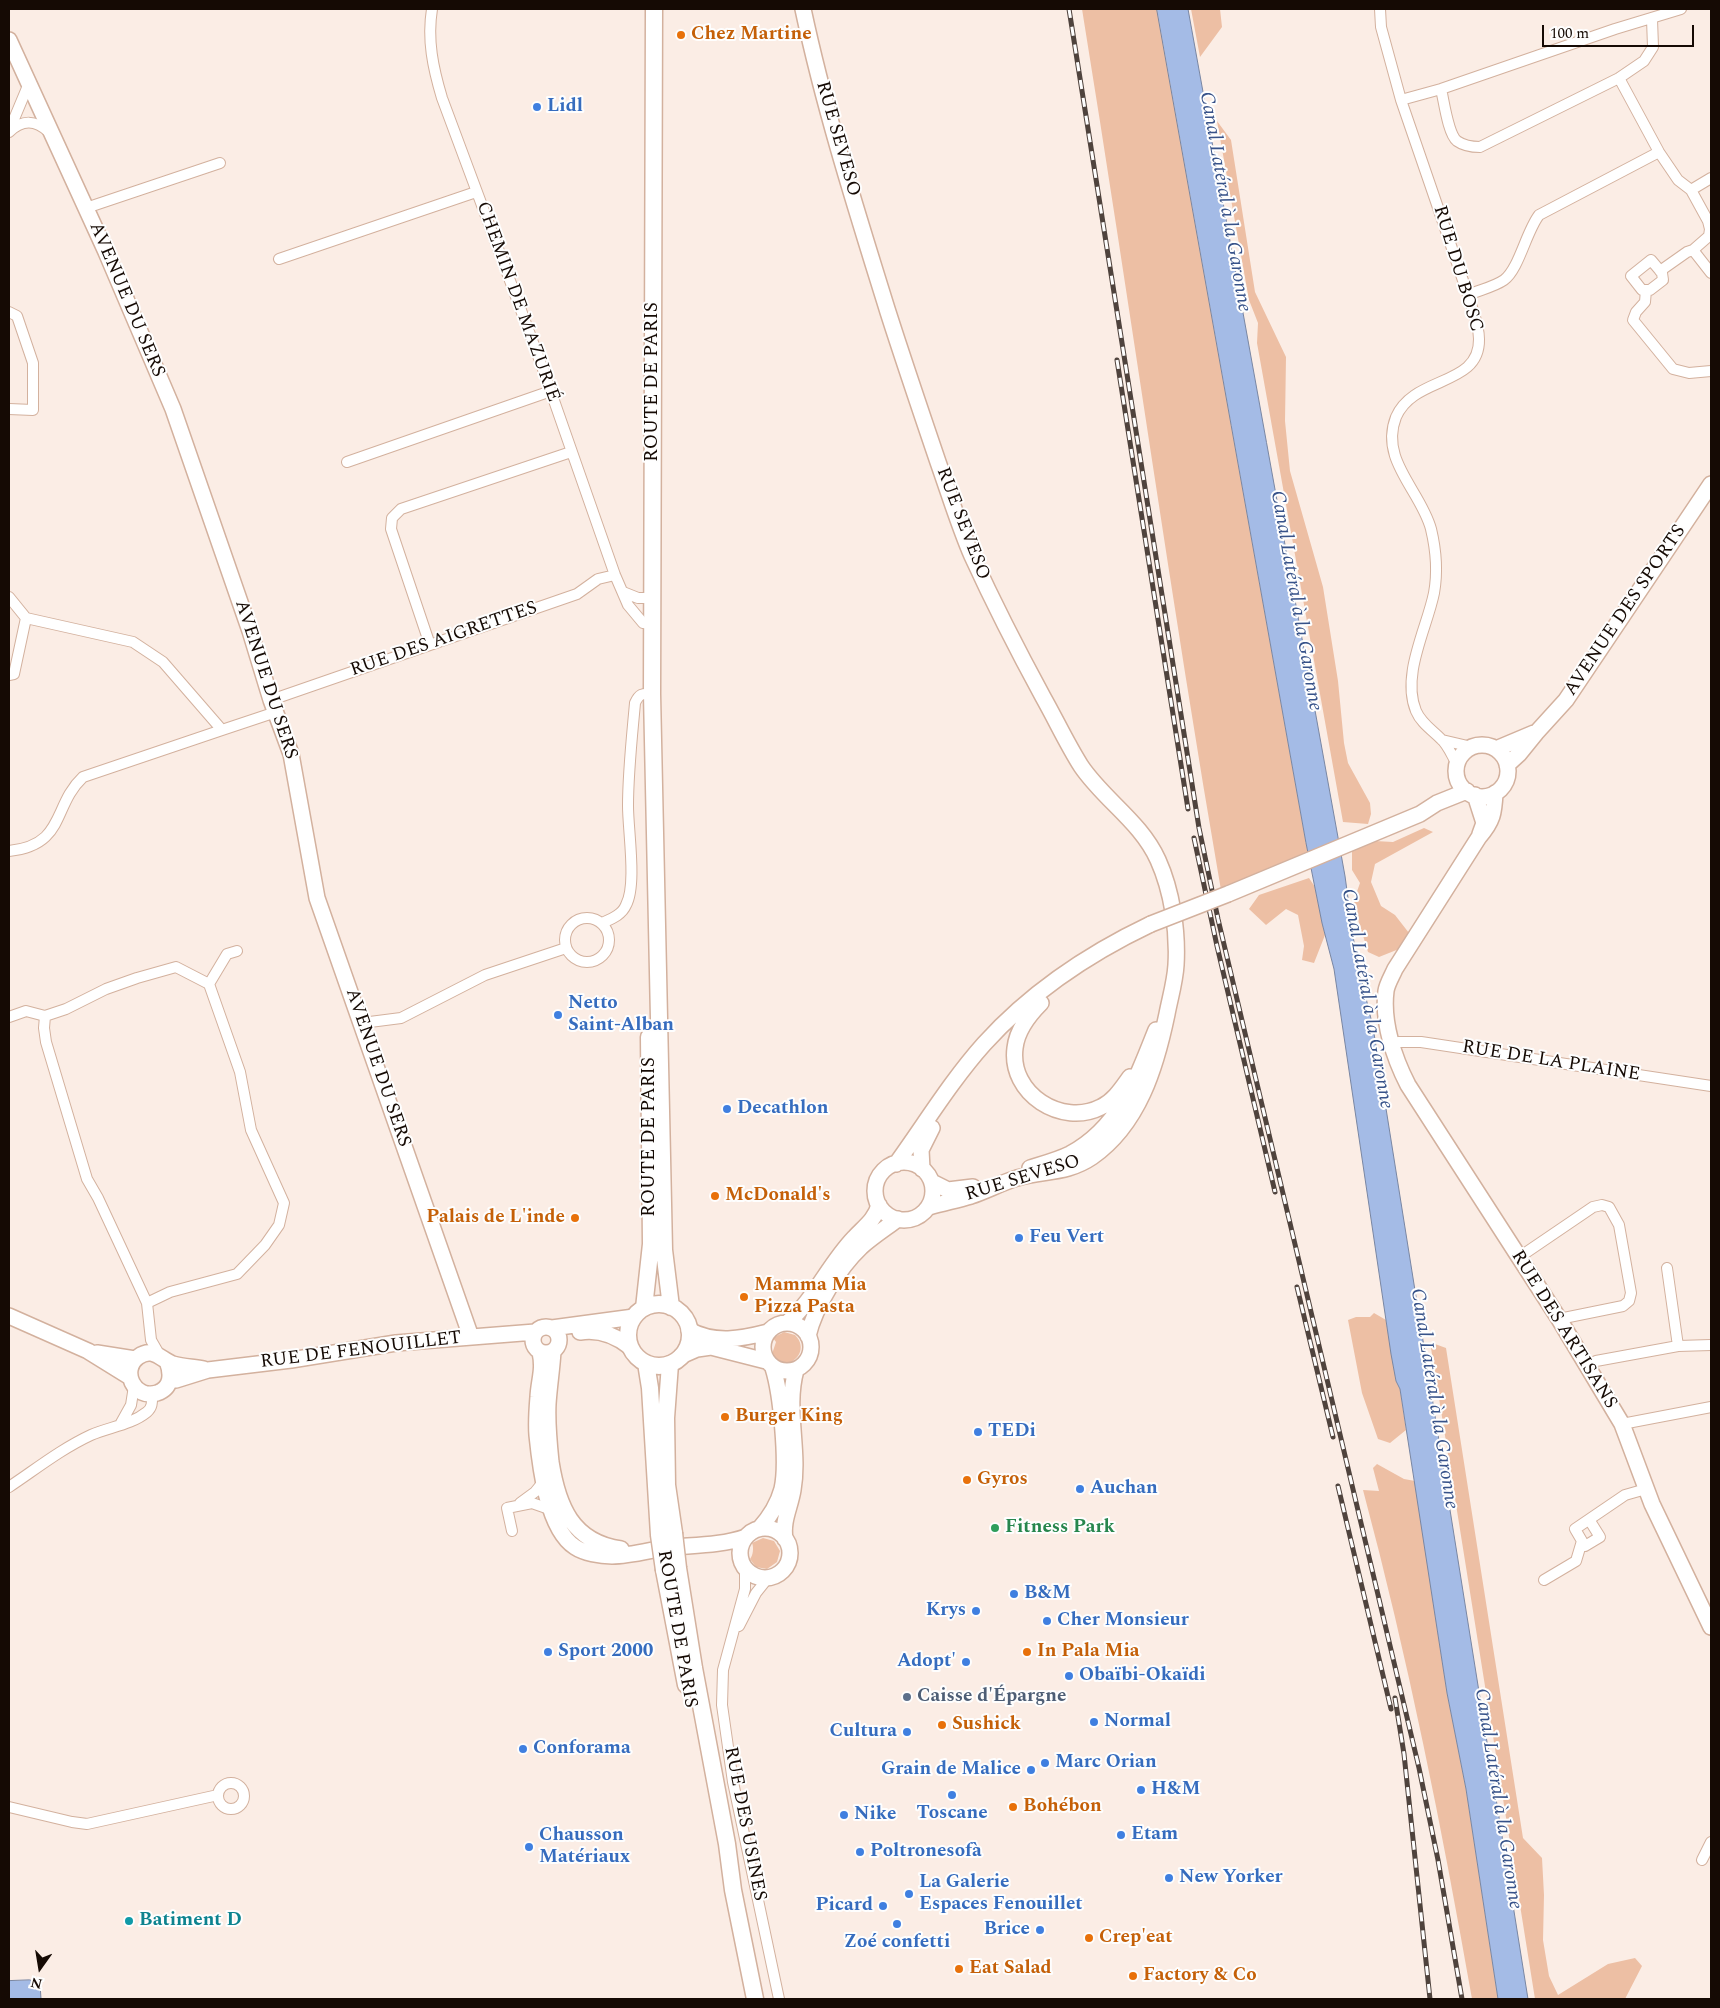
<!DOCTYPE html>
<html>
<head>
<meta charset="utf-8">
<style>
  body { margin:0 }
  #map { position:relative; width:1720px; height:2008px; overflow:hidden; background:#fbede5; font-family:Spectral,serif }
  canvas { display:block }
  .frame { position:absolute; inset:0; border:10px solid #150a04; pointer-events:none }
  .north { position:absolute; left:15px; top:1943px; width:50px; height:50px; -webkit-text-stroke:4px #fefefe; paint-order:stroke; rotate:193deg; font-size:14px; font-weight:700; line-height:20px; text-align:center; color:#150a04 }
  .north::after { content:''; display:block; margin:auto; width:18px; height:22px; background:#150a04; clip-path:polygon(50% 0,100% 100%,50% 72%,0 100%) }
  .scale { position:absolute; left:1542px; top:25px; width:152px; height:22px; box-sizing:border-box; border:2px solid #150a04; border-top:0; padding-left:6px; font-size:15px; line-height:18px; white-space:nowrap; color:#150a04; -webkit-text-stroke:4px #fefefe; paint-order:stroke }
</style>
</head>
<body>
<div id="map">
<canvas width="1720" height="2008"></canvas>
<div class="frame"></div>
<div class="north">N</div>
<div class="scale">100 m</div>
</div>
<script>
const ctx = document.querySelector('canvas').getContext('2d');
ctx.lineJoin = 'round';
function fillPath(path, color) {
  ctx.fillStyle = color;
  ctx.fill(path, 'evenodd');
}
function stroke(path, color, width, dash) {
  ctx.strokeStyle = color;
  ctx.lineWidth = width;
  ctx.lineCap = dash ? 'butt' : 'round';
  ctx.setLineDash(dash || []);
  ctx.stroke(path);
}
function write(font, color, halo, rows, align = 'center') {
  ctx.font = font + ' Spectral,serif';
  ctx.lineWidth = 4;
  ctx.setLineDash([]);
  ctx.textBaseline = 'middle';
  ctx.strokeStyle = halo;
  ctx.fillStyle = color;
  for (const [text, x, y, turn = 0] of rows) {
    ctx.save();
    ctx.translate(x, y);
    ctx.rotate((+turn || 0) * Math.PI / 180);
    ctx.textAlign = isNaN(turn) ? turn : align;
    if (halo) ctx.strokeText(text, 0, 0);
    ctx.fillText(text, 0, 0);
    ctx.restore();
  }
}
fillPath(new Path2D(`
  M1082,9H1157L1306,843L1310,859L1222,896C1171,601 1130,304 1082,9Z
  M1191,9H1220L1222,27L1200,57Z
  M1217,121L1231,140L1255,292L1286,357L1285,421L1290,471L1323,587L1338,681L1344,743L1348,763L1370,803L1371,814L1368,824L1343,822L1257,343L1258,323L1249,300Z
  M1424,828L1433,832L1375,864L1371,882L1381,906L1395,915L1409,933L1399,949L1379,957L1368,952L1353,903L1360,883L1352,870V851L1375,841L1393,842Z
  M1309,878L1315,887L1325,935L1314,963L1302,960L1304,946L1298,915L1286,909L1266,925L1249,909L1259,895Z
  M1374,1313L1386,1320L1396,1381L1400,1389L1406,1430L1390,1443L1378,1439L1362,1393L1348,1320L1356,1317H1370Z
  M784,1332L795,1335C813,1353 784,1376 772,1354L776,1342L773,1338Z
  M1435,1344L1446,1348L1523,1838L1542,1858L1544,1895L1543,1940L1549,1976L1558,1995L1608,1964L1635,1958L1642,1966L1625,1999H1535L1431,1348Z
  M1377,1464L1404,1479L1415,1481L1447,1693L1466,1789L1498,1999H1472C1442,1828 1408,1658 1363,1490L1379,1491L1373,1468Z
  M763,1538L774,1541L780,1551L777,1562L767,1569L756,1567L750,1559C753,1556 754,1547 752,1543Z`), '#edbfa4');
const water = new Path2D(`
  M1157,9H1188L1345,876L1356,957L1373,1027L1528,1999H1498L1466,1789L1447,1693L1400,1389L1396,1381L1391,1354L1334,969L1322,923L1306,843Z
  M30,1980L40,1984L41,1999H9V1981Z`);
fillPath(water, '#a4bbe6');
stroke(water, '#7986a2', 1);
const street = new Path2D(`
  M432,9C427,40 433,68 442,98L544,372L615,575L628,605L643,623L652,624
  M1380,9L1381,27L1401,100L1468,295C1472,309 1479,324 1479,339C1480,387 1414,375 1396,417C1379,460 1421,491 1431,529C1436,550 1438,571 1434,593C1427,628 1401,675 1416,711C1421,723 1432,730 1441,739C1448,745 1452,756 1457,764
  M1619,78L1659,152L1678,180L1691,190L1708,221L1710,229L1709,236L1693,250L1687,252L1660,271
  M1441,89C1444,101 1448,134 1457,141C1464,146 1472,147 1480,147L1619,78L1644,61L1653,47L1652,19
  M1401,100L1441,89L1615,29L1681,9
  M9,131L27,88L30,84
  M9,132C23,119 35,120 49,132
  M1691,190L1711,178
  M86,208L220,163
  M1693,250L1711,273
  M279,259L476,192
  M1651,260L1662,273L1663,280L1650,290H1642L1631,276Z
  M1646,290L1645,302L1636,312L1633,320L1673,369L1689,373L1711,371
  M1468,295C1479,290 1494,287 1504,280C1519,269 1526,232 1539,215L1659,152
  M9,312L17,316L33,363V410L9,409
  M347,462L551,391
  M623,592L638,598H652
  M9,597L26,618L133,642L163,662L222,730L276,712
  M430,645L391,529L392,518L401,509L571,452
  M9,675L14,674L26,618
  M271,700L577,594L598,579L615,575
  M1442,740L1472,747
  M9,851C66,845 52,806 83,777L222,730
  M565 940a22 22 0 1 1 44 0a22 22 0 1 1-44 0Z
  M602,923C611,919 622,915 626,905C637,885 628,831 628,806C628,772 632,737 635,703C639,694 642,693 652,694
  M209,984L227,954L237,951
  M45,1016L44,1028L46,1042L87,1179L98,1198L147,1303L151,1340L159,1354
  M9,1017L26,1011L45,1016L66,1009L106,989L137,978L176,967L209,984L240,1072L251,1130L284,1203L279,1225L265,1245L237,1274L170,1292L147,1303
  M362,1023L401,1018L485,975L566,948
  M1392,1044L1398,1042H1421L1711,1086
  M1518,1258L1593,1207L1602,1205L1609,1207L1619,1225L1631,1293L1629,1301L1623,1306L1559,1319
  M1667,1268L1678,1346
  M1587,1365L1596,1361L1678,1346L1711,1345
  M121,1423L131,1405L134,1386
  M1622,1424L1711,1407
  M9,1487C36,1469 61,1449 91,1435C109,1427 131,1425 147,1412C153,1407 152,1401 152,1394
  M520,1503L535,1492L544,1481
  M512,1531L507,1508L532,1503L552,1510
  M1582,1541L1585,1546L1600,1537L1590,1521
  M745,1568V1589L723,1670L722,1705L733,1782L779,1999
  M1544,1580L1576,1561L1582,1541L1575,1529L1625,1495L1646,1489
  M739,1626L756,1593L768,1578
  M218 1796a13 13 0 1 1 26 0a13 13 0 1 1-26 0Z
  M9,1807L72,1822L87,1824L218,1795
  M1702,1860L1711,1842`);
const secondary = new Path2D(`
  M803,9C825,112 857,212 888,312C904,362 921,412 938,462C949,493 959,526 972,556C994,604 1018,651 1043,697C1056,720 1067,744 1081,766C1104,800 1141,822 1158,860C1172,891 1178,931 1176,965C1175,982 1170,998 1167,1014C1156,1067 1139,1124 1092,1157C1067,1174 1045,1170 1017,1178C1001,1183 986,1191 971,1196C957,1200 943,1203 929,1207
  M9,40L106,252L173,409L250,631L271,700L291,754L317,898L471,1337
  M1456 771a26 26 0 1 1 52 0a26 26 0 1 1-52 0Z
  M1496,749L1534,733
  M1507,765L1519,754L1536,733L1566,700L1711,484
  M1495,793C1494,813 1493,821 1479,837L1395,969C1392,976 1387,984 1386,991C1382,1022 1394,1058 1408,1085L1559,1319L1622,1424L1652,1504L1711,1627
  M1475,795L1484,823L1480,834
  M1228,894L1420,814L1437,803L1467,791
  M1041,1003C1028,1016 1017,1030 1015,1048C1009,1094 1062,1127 1101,1107C1114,1101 1122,1088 1130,1077
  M875 1191a29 29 0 1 1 58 0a29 29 0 1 1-58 0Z
  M896,1164C925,1124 951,1081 984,1044C1030,993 1090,953 1151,924
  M1030,1168C1043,1164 1058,1160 1070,1154C1119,1128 1137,1078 1156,1030
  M922,1169L921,1150L932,1128
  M932,1182L948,1190L973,1187
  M9,1316L88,1351L130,1377
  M763 1347a24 24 0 1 1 48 0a24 24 0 1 1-48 0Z
  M787,1323C814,1300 829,1264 854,1238C864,1227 875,1220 879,1205
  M533 1340a13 13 0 1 1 26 0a13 13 0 1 1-26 0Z
  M552,1328L634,1317
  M689,1330C715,1344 741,1339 768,1332
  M580,1332C599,1329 615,1335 630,1347
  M808,1336C815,1306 839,1268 861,1247C872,1237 886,1228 898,1219
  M553,1351C552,1369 549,1387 548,1404C547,1424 549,1443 551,1462C558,1506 572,1542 621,1549
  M540,1352C544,1370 539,1379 538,1397C537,1409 536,1422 537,1435C540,1465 547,1529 575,1547C584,1553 600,1556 612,1556C628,1556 647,1551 664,1548C691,1545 720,1546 746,1537
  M97,1353L135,1359
  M681,1356L697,1349L711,1347L766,1361
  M167,1361C172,1374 172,1388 157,1393C134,1400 120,1370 138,1357C153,1346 161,1360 173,1364C183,1367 194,1367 204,1369
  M170,1379L176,1380L208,1370L291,1360L396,1343L535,1332
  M740 1553a25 25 0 1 1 50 0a25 25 0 1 1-50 0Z
  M759,1529C769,1518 778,1504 782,1489C788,1464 781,1393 773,1368
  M785,1539C782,1521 790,1508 793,1490C800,1450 785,1409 796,1370`);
const primary = new Path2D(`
  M654,9L652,694L664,1250L671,1307
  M628 1335a31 31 0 1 1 62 0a31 31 0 1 1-62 0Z
  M644,1308L651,1244L649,1037
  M646,1363L650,1388L659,1535
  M670,1364L666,1418L667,1485L674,1533
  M678,1568L694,1668L727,1844L733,1890L755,1999
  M664,1570L686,1685`);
stroke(street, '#d3b19e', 12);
stroke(secondary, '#d3b19e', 18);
stroke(primary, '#d3b19e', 19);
stroke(street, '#fff', 10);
stroke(secondary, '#fff', 15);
stroke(primary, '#fff', 16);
const rail = new Path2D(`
  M1069,9L1199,828L1218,919L1419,1768L1438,1860L1462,1999
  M1117,360L1188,809
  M1194,838L1217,946L1275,1192
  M1297,1287L1333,1437
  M1338,1486L1391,1709
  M1395,1698L1404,1754L1430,1999`);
stroke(rail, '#4f433d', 5);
stroke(rail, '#fefefe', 3, [9]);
const secondaryBridge = new Path2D(`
  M1151,924L1228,894`);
const primaryBridge = new Path2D(`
  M674,1533L678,1568
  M659,1535L664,1570`);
stroke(secondaryBridge, '#d3b19e', 18, []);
stroke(primaryBridge, '#d3b19e', 19, []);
stroke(secondaryBridge, '#fff', 15);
stroke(primaryBridge, '#fff', 16);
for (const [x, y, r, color] of [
  [681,35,5,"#e8710a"],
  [537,107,5,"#3f7fe0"],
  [558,1015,5,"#3f7fe0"],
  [727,1109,5,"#3f7fe0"],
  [715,1196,5,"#e8710a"],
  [575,1218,5,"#e8710a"],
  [1019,1238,5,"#3f7fe0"],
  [744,1297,5,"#e8710a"],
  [725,1417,5,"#e8710a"],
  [978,1432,5,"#3f7fe0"],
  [967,1480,5,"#e8710a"],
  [1080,1489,5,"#3f7fe0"],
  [995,1528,5,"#2e9e5b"],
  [1014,1594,5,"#3f7fe0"],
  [976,1611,5,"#3f7fe0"],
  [1047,1621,5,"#3f7fe0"],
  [548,1652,5,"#3f7fe0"],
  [1027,1652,5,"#e8710a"],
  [966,1662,5,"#3f7fe0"],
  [1069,1676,5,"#3f7fe0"],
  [907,1697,5,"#5c6f8a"],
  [1094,1722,5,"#3f7fe0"],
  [942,1725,5,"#e8710a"],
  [907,1732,5,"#3f7fe0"],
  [523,1749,5,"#3f7fe0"],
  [1045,1763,5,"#3f7fe0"],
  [1031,1770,5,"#3f7fe0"],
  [1141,1790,5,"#3f7fe0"],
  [952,1795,5,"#3f7fe0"],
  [1013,1807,5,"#e8710a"],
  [844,1815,5,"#3f7fe0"],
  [1121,1835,5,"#3f7fe0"],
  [529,1847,5,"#3f7fe0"],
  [860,1852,5,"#3f7fe0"],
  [1169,1878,5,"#3f7fe0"],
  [909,1894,5,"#3f7fe0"],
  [883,1906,5,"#3f7fe0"],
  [129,1921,5,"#0f9aa8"],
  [897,1924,5,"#3f7fe0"],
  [1040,1930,5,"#3f7fe0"],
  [1089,1938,5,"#e8710a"],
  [959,1969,5,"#e8710a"],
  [1133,1976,5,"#e8710a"]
]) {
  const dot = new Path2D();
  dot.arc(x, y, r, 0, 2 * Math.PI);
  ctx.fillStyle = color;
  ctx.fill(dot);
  stroke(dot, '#fefefe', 2);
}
write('bold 19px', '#c56008', '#fefefe', [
  ["Chez Martine",691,35],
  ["McDonald's",725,1196],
  ["Palais de L'inde",565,1218,"right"],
  ["Mamma Mia",754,1286],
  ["Pizza Pasta",754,1308],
  ["Burger King",735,1417],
  ["Gyros",977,1480],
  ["In Pala Mia",1037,1652],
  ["Sushick",952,1725],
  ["Bohébon",1023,1807],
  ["Crep'eat",1099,1938],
  ["Eat Salad",969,1969],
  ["Factory & Co",1143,1976]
], 'left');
write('bold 19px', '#366cbe', '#fefefe', [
  ["Lidl",547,107],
  ["Netto",568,1004],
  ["Saint-Alban",568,1026],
  ["Decathlon",737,1109],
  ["Feu Vert",1029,1238],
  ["TEDi",988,1432],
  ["Auchan",1090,1489],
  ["B&M",1024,1594],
  ["Krys",966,1611,"right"],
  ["Cher Monsieur",1057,1621],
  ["Sport 2000",558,1652],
  ["Adopt'",956,1662,"right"],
  ["Obaïbi-Okaïdi",1079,1676],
  ["Normal",1104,1722],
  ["Cultura",897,1732,"right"],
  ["Conforama",533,1749],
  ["Marc Orian",1055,1763],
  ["Grain de Malice",1021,1770,"right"],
  ["H&M",1151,1790],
  ["Toscane",952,1814,"center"],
  ["Nike",854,1815],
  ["Etam",1131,1835],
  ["Chausson",539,1836],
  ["Matériaux",539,1858],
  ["Poltronesofà",870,1852],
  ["New Yorker",1179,1878],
  ["La Galerie",919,1883],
  ["Espaces Fenouillet",919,1905],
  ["Picard",873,1906,"right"],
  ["Brice",1030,1930,"right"],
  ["Zoé confetti",897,1943,"center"]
], 'left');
write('19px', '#150a04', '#fefefe', [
  ["RUE SEVESO",837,139,74],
  ["RUE DU BOSC",1457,269,73],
  ["AVENUE DU SERS",126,300,67],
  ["CHEMIN DE MAZURIÉ",517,302,70],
  ["ROUTE DE PARIS",653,382,-90],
  ["RUE SEVESO",962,524,69],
  ["AVENUE DES SPORTS",1626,611,-56],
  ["RUE DES AIGRETTES",444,640,-19],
  ["AVENUE DU SERS",265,680,72],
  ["RUE DE LA PLAINE",1551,1062,9],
  ["AVENUE DU SERS",377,1068,71],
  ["ROUTE DE PARIS",650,1137,-90],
  ["RUE SEVESO",1023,1179,-17],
  ["RUE DES ARTISANS",1563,1330,58],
  ["RUE DE FENOUILLET",361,1351,-7],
  ["ROUTE DE PARIS",676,1629,80],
  ["RUE DES USINES",744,1824,79]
]);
write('bold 19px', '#27864d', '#fefefe', [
  ["Fitness Park",1005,1528]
], 'left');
write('bold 19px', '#4e5e75', '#fefefe', [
  ["Caisse d'Épargne",917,1697]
], 'left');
write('bold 19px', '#0d838f', '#fefefe', [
  ["Batiment D",139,1921]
], 'left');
write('italic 20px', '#375289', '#fefefe', [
  ["Canal Latéral à la Garonne",1224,202,80],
  ["Canal Latéral à la Garonne",1295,601,80],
  ["Canal Latéral à la Garonne",1366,999,80],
  ["Canal Latéral à la Garonne",1433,1399,81],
  ["Canal Latéral à la Garonne",1497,1799,81]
]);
</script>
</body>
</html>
